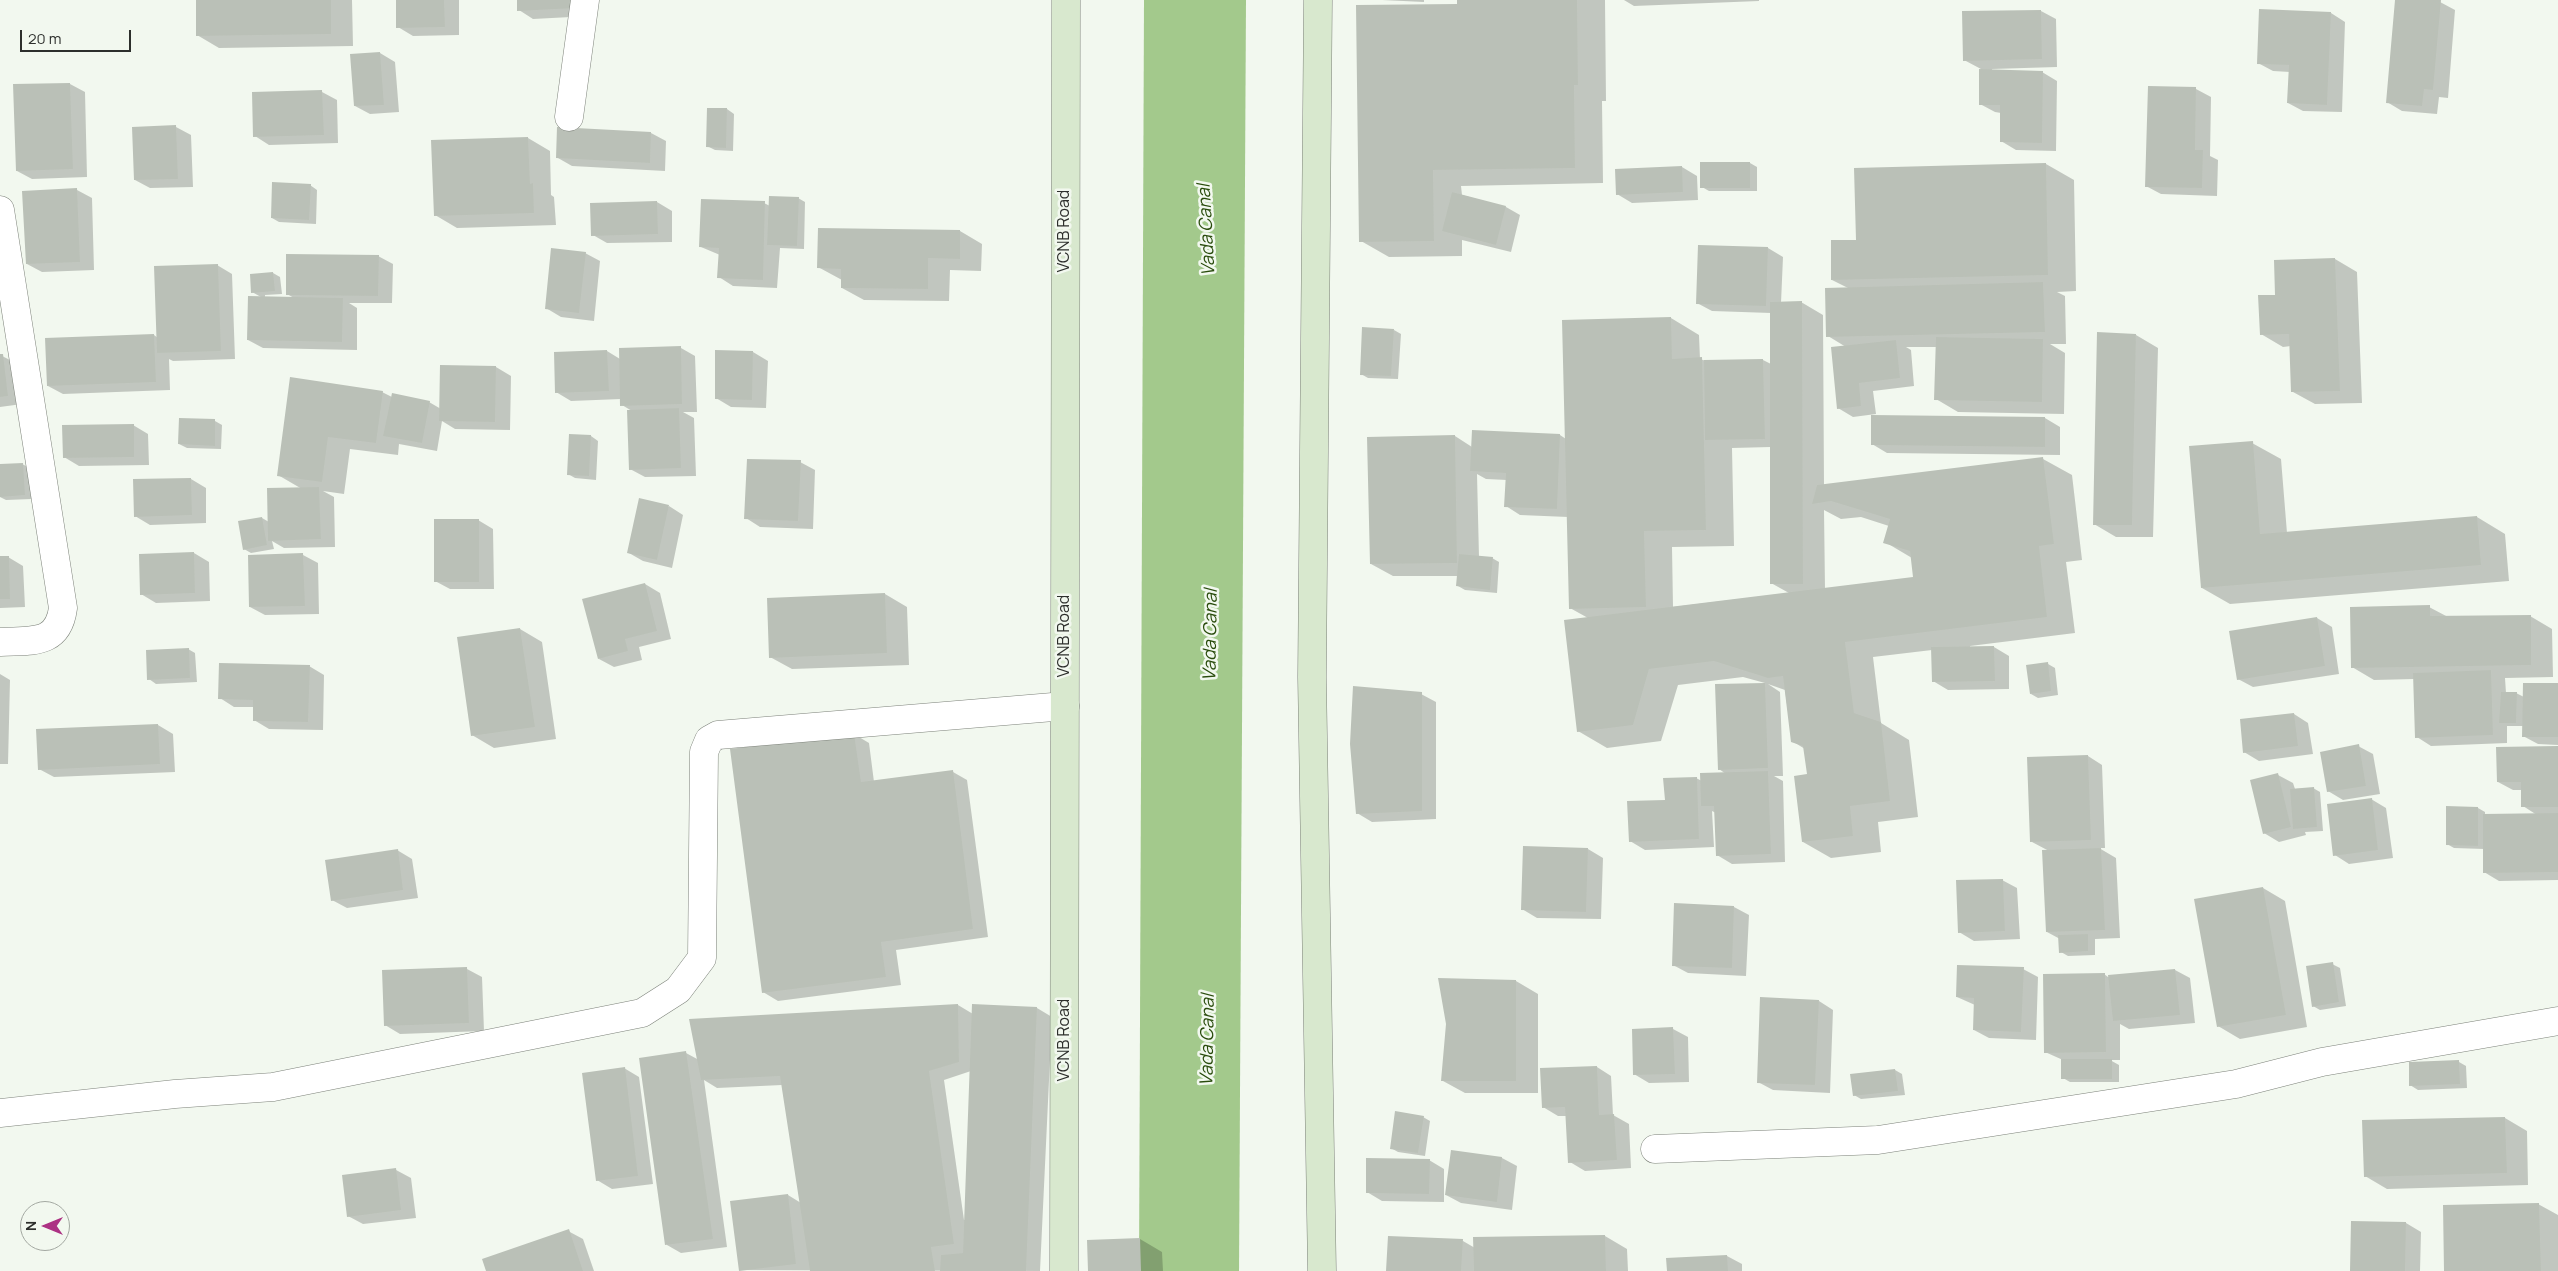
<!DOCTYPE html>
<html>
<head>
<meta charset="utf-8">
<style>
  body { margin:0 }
  #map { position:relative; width:2558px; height:1271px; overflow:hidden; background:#f2f8ef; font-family:Manrope,sans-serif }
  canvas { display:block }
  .north { position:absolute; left:20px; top:1201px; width:50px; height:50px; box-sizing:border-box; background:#f2f8ef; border:1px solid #a3a8a1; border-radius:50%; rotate:270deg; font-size:14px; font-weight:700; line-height:20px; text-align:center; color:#2d2f2c }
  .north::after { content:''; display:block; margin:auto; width:18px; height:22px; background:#ac3183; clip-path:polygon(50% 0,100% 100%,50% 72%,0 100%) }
  .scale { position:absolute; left:20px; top:30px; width:111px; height:22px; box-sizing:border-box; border:2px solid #2d2f2c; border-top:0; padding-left:6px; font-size:15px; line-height:18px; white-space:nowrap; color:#2d2f2c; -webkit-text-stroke:4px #f2f8ef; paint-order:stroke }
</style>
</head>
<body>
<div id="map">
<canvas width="2558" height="1271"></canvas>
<div class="north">N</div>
<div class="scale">20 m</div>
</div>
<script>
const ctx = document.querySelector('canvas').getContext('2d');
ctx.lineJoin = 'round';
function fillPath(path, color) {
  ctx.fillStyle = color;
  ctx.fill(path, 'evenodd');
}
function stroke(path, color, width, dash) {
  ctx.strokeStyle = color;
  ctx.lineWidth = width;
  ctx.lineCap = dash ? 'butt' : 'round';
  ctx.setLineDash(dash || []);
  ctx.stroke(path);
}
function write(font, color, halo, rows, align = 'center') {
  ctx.font = font + ' Manrope,sans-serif';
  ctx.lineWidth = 5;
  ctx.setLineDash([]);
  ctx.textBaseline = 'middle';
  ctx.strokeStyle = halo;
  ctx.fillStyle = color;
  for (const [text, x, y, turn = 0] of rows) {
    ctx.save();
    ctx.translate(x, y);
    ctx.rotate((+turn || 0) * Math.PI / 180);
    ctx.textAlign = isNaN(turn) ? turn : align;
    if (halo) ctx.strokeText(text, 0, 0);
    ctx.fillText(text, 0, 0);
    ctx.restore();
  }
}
fillPath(new Path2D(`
  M1144,0H1246L1239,1271H1139Z`), '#a3c98c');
fillPath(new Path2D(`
  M197,0H352L353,46L219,48L197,35Z
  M397,0H459V35L413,36L398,27Z
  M518,0H590V16L533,19L519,10Z
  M1382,0H1424V2Z
  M1458,0H1605L1606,101H1602L1603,183L1461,186L1462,195L1506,207L1520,215L1511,252L1462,240V256L1389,257L1361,241L1458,5Z
  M1624,0H1759V1L1634,6Z
  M2396,0L2440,2L2455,10L2448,98L2439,97L2437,114L2402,111L2387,102Z
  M2041,11L2056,19L2057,67L1992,69V71L2042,72L2057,81L2056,151L2016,150L2001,141V113L1995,112L1980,104L1981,69L1964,60Z
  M2331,13L2345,22L2342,112L2303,111L2288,103L2290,72L2273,71L2258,63Z
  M380,53L395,62L399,112L370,114L355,106L352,55Z
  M70,84L85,92L87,177L32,179L17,171Z
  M2149,87L2196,89L2211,97L2210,156L2218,160L2217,196L2161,194L2146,186Z
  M322,92L337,100L338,143L269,145L255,136L253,94Z
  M727,109L734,114L733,151L715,150L707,146Z
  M176,127L191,135L193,187L150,188L135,180Z
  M651,133L666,141L665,171L572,166L558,158Z
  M528,138L550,151L551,195L554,197L556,225L457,228L435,215Z
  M1702,163H1750L1757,167V191H1709L1702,187Z
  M2046,164L2074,180L2076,291L2057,292L2065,296L2066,344H2050L2065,353L2064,414L1958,412L1936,399L1937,347H1906L1911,350L1914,386L1873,391L1876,414L1853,417L1838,408L1846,347L1828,336L1848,288L1832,280L1857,241Z
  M1682,167L1697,176L1698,200L1632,203L1617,194Z
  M310,185L317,190L316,224L279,222L272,218Z
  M77,190L92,198L94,270L42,272L27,264Z
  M798,198L805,202L804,249L780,248L777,288L733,286L719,277L720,255L701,247L764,203L770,206Z
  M657,202L672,211V242L607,243L593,235L591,204Z
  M960,231L982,244L981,271L950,270L949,301L864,300L842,288V280L818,267Z
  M1699,246L1768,248L1783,257L1781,303L1801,302L1823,315L1824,485L2043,459L2072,475L2082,560L2066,562L2075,633L1970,646V648L1994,647L2009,656V689L1948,690L1933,681L1932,650L1873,657L1881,723L1909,740L1918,817L1878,822L1881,852L1831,858L1803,842L1808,776L1805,749L1792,741L1785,690L1768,684L1780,692L1783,776H1774L1783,781L1785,862L1732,864L1717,855L1716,813L1712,811L1714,847L1645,850L1630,841L1666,801L1696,778L1702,781L1726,774L1719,769L1765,683L1743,677L1678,685L1661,741L1607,748L1578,731L1588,618L1570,608L1568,517L1520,515L1506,506L1507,480L1486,479L1477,474L1479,557L1492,558L1499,562L1497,593L1465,590L1458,586V576H1393L1371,564L1455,436L1472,447L1473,431L1560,435L1566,439L1671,318L1699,335L1700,359L1706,361L1763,360L1771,364V313L1712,311L1697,303ZM1771,447V583L1789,593L1673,607L1672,547L1734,546L1732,448ZM1824,510L1841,519L1861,517L1889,526L1885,542L1912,558L1914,578L1825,589Z
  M585,253L600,261L594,321L561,317L546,308Z
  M378,256L393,264L392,303H349L357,308V350L263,348L248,340L261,297L252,292L273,273L280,277L282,294L265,295V297L294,298L287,294Z
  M2335,259L2357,272L2362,403L2315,404L2293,392L2291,346L2283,347L2261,334L2276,296Z
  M217,265L232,274L235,359L173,361L169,359L170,390L63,394L48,386L154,335L158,338Z
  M1394,330L1401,334L1398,379L1368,378L1361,374Z
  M2136,335L2158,348L2153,537H2116L2094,524Z
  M681,348L695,356L697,412H683L694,418L696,476L645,477L630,469L632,411L622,405L621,399L571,401L556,392L555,353L607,351L620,359Z
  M753,352L768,361L766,408L731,407L716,398Z
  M0,355L18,364L22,404L0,407Z
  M442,366L496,367L511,376L510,430L455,429L442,421L437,451L399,444L398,455L350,449L344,494L323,491L334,497L335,547L284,548L272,541L274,549L251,553L244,549L262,518L269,522L302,489L278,475L382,392L392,397L429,402L441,409Z
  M2045,418L2060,427V455L1887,453L1872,444Z
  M215,421L222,425L221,449L187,448L179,444Z
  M133,425L148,434L149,465L79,466L64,457Z
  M570,435L591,436L598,441L596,480L575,478L568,474Z
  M2252,443L2281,459L2287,533L2477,517L2505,534L2509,581L2230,604L2202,588Z
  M800,462L815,470L813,529L760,527L746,518Z
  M22,464L30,468L32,499L6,500L0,497V466Z
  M191,479L206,488V523L150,525L135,516Z
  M669,506L683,515L672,568L643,561L629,553Z
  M478,520L493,529L494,589H450L435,581Z
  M194,553L209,562L210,601L156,603L141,594Z
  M303,555L318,563L319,614L265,615L250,607Z
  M0,557H8L23,566L25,607L0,608Z
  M645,584L660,593L671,639L639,647L642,660L614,667L599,659Z
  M885,594L907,607L909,665L792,669L770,657Z
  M2429,607L2448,617L2530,616L2552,629L2553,677L2505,678L2506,693H2516L2524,697L2558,684V745L2538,744L2523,736V726H2507V743L2431,746L2417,737L2414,679L2374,680L2352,667Z
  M2317,618L2332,627L2339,674L2253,687L2238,679Z
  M520,629L542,642L556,739L494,748L472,735L458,638Z
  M188,649L195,653L197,682L156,684L149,679Z
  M2048,664L2055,668L2058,695L2038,698L2031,694Z
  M309,666L324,675L323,730L269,729L254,720V707H234L220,698Z
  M0,674L10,680L8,764H0Z
  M1421,694L1436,702V819L1372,822L1357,813Z
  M2294,714L2308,723L2313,754L2259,761L2244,752Z
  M158,725L173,734L175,772L54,777L39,769L38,730Z
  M854,734L869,743L874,782L953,772L967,780L988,937L896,950L901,985L778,1001L763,992Z
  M2358,746L2373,754L2380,794L2343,800L2328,791Z
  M2558,747V880L2499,881L2484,872V849L2454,848L2447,844L2478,808L2485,812V816L2537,815L2523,806L2522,790H2513L2498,782Z
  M2088,756L2102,765L2105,848H2099L2116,858L2120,938L2095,939V955L2068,956L2061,952L2060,939L2047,932L2049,851L2032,842Z
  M2278,775L2293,783L2295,789L2313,788L2320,792L2323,831L2305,832L2306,835L2279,842L2264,833Z
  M2371,799L2386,808L2393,858L2349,864L2335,855Z
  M1588,849L1603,858L1601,919L1537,918L1522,909Z
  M397,850L412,859L418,898L347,908L332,900Z
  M2002,880L2017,888L2020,939L1974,941L1959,932Z
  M2263,888L2285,901L2307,1027L2240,1039L2218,1026Z
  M1675,904L1734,907L1749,915L1746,976L1688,973L1673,965Z
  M2332,964L2340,968L2346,1006L2320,1010L2313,1006Z
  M467,969L482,977L484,1031L400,1034L385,1025L383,972Z
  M2023,969L2038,977L2036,1040L1989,1038L1974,1030L1975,1005L1957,997Z
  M2175,970L2190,978L2195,1023L2129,1029L2120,1024V1060H2110L2119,1065V1082H2070L2063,1078V1060L2045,1052L2104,974L2108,977Z
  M1516,981L1538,994V1093H1465L1443,1081L1447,1024Z
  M1819,1001L1833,1010L1830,1093L1773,1090L1758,1082Z
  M958,1005L973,1014V1005L1037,1008L1052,1017L1040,1271L740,1270L788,1195L801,1203L782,1085L717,1088L704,1080L727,1247L681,1253L667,1245L686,1053L699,1060ZM971,1071L965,1220H964L944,1080Z
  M1673,1029L1688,1037L1689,1082L1649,1083L1634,1074Z
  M2459,1062L2466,1066L2467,1088L2418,1090L2410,1085Z
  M1597,1067L1611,1076L1613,1115L1629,1124L1631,1168L1585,1171L1570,1162L1567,1116H1558L1543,1107Z
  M624,1068L639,1077L653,1184L612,1189L597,1180Z
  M1895,1070L1902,1074L1905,1095L1861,1099L1854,1095Z
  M1423,1117L1430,1121L1425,1156L1398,1152L1391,1148Z
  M2505,1118L2527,1131L2528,1185L2387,1189L2365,1176Z
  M1452,1151L1502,1158L1517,1166L1512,1210L1461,1203L1446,1195Z
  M1429,1160L1444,1169V1202L1382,1201L1367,1192Z
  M396,1170L411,1178L416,1218L363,1224L348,1216L344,1176Z
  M2538,1204L2558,1215V1271H2446Z
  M2406,1223L2421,1232L2420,1271H2351Z
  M568,1231L583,1239L594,1271H487Z
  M1605,1236L1627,1249L1628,1271H1388L1463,1241L1475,1248V1239Z
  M1140,1239L1162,1252L1163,1271H1089L1088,1241Z
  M1727,1256L1742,1264V1271H1668Z`), '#0003');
fillPath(new Path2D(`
  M196,0H331V34L196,36Z
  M396,0H444L445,27L396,28Z
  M517,0H576V8L517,11Z
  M1457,0H1577L1578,85H1574L1575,168L1433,170L1434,241L1359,242L1356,5L1457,4Z
  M2395,0H2441L2433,90L2424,89L2422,106L2386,103Z
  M2259,9L2331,12L2327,105L2287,103L2289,65L2257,64Z
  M2041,10L2042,59L1963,61L1962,11Z
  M380,52L384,105L354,106L350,54Z
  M1979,69L2043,71L2042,143L2000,142V105H1979Z
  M70,83L73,169L16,171L13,84Z
  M2148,86L2196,87L2195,150H2203L2202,188L2145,187Z
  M322,90L324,135L253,137L252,92Z
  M707,108H727L726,148L706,147Z
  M176,125L178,179L134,180L132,127Z
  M557,127L651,132L650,163L556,158Z
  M528,137L530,184L533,183L534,213L434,216L431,140Z
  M1700,162H1750V188H1700Z
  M2046,163L2048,275L1831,280V240H1856L1854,168Z
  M1682,166L1683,192L1616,195L1615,169Z
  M272,182L311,184L309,220L271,218Z
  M77,188L80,262L26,264L22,191Z
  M1452,192L1506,206L1496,245L1442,231Z
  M769,196L799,197L797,246L767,245Z
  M701,199L765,201L763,280L717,278L719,248L699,247Z
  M657,201L658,234L591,236L590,203Z
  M818,228L960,230V259L928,258V289L841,288V269L817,268Z
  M1698,245L1768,247L1766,306L1696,304Z
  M551,248L586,252L579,313L545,309Z
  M286,254L379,255L378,296L286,295Z
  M2335,258L2340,391L2291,392L2289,334L2260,335L2258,295H2275L2274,260Z
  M218,264L221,351L157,353L154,266Z
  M273,272L275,291L251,293L250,274Z
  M2043,282L2045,332L1826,337L1825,288Z
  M248,296L343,298L342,342L247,340Z
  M1802,301L1803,584H1770V302Z
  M1671,317L1672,359L1702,357L1706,530L1644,531L1646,607L1569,609L1562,320Z
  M1362,327L1394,329L1391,376L1360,375Z
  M2097,332L2136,334L2132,525H2093Z
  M154,334L156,382L47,386L45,338Z
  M1936,337L2043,339L2042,402L1934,400Z
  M1896,340L1900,378L1859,383L1861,406L1837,409L1831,347Z
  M681,346L682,404L620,406L619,348Z
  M607,350L609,391L555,393L554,352Z
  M715,350L753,351L752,400L715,399Z
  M0,354H3L8,396L0,397Z
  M1763,359L1765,439L1705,440L1704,360Z
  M440,365L496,366L495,422L439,421Z
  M290,377L383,391L376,443L328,437L322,482L277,476Z
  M392,393L430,401L422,443L383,436Z
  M679,408L681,468L629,470L627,410Z
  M1871,415L2045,417V447L1871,445Z
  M179,418L215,419V446L178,444Z
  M134,424V457L63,458L62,425Z
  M1472,430L1560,434L1557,509L1504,507L1506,473L1470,471Z
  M569,434L591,435L589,476L567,475Z
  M1455,435L1457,563L1370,564L1367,437Z
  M2253,441L2260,534L2477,516L2481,565L2201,588L2189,446Z
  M2043,457L2054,544L2039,546L2047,617L1845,642L1854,713L1881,722L1890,801L1850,806L1853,836L1802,842L1794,776L1807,774L1803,746L1791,742L1783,676L1768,678L1714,661L1649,669L1633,725L1577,732L1564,620L1913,577L1910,551L1883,543L1890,519L1831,501L1812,504L1817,485Z
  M747,459L801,460L798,521L744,519Z
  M23,463L25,495L0,497V464Z
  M191,478L192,515L134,517L133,479Z
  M319,487L321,539L268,541L267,488Z
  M639,498L669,505L657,560L627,553Z
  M262,517L267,545L243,550L238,521Z
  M434,519H479V582H434Z
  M194,552L195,593L140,595L139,554Z
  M303,553L305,606L249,607L248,555Z
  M1459,554L1493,557L1490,590L1456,586Z
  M0,556H9L10,599H0Z
  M645,583L657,631L625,639L628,651L598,659L582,599Z
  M885,593L887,653L769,658L767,598Z
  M2430,605V616L2531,615V665L2351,668L2350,607Z
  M2317,617L2325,666L2237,680L2229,631Z
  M520,628L535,727L471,736L457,637Z
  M1994,646L1995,681L1932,682L1931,647Z
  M189,648L190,678L147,680L146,650Z
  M2048,662L2051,691L2030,694L2026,665Z
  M219,663L310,665L308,722L253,721V700L218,699Z
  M2491,670L2493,735L2415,738L2413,673Z
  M1765,683L1768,768L1718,770L1715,684Z
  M2523,683H2558V737H2522Z
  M1353,686L1422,692V811L1356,814L1350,744Z
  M2501,692H2517L2516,723H2499Z
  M2294,713L2298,746L2243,753L2240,719Z
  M158,724L160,764L38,770L36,729Z
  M854,733L861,782L953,770L973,929L881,942L886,977L762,993L730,749Z
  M2359,744L2366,786L2327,792L2320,752Z
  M2558,746V807H2521V782H2497L2496,747Z
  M2088,755L2091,840L2030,842L2027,757Z
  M1768,771L1771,854L1716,856L1714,806H1701L1700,773Z
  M2278,773L2291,827L2263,834L2250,780Z
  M1697,777L1699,839L1629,842L1627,801L1665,800L1663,778Z
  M2314,787L2317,827L2293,829L2290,789Z
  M2372,798L2378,850L2333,856L2327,804Z
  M2446,806L2478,807V846L2446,845Z
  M2558,813V872L2483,873V814Z
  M1523,846L1588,848L1586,912L1521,910Z
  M2101,848L2105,930L2046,932L2042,850Z
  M398,849L403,890L331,901L325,860Z
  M2003,879L2005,931L1958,933L1956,880Z
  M2263,887L2286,1015L2217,1027L2194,899Z
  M1674,903L1734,906L1732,968L1672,966Z
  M2088,934V951L2059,953L2058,935Z
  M2333,962L2339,1002L2312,1007L2306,966Z
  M1957,965L2024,967L2021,1032L1973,1030L1974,998L1956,997Z
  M467,967L469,1023L384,1026L382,970Z
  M2175,969L2180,1015L2113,1021L2108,975Z
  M2105,973L2106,1052L2044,1053L2043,974Z
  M1438,978L1516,980V1081H1441L1446,1024Z
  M1760,997L1819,1000L1815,1085L1757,1083Z
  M958,1004L959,1062L929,1071L954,1244L931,1247L935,1271H810L780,1076L701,1080L689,1019Z
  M972,1004L1037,1007L1026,1271H940L941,1255L963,1253Z
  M1673,1027L1675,1074L1633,1075L1632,1029Z
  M686,1051L713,1239L665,1245L639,1058Z
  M2061,1059H2112V1079H2061Z
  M2459,1060L2460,1084L2409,1086V1062Z
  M1597,1066L1599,1115L1614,1114L1617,1160L1568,1163L1565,1107L1542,1108L1540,1068Z
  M625,1067L638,1176L596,1181L582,1073Z
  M1895,1069L1898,1091L1853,1096L1850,1074Z
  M1395,1111L1424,1116L1418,1153L1390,1149Z
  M2505,1117L2507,1173L2364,1177L2362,1120Z
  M1451,1150L1502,1157L1497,1202L1445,1195Z
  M1366,1158L1430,1159L1429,1194L1366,1193Z
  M396,1168L401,1210L347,1217L342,1175Z
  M788,1194L796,1264L739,1271L730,1201Z
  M2539,1203L2541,1271H2444L2443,1205Z
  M2351,1221L2406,1222L2405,1271H2350Z
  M569,1229L583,1271H486L482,1259Z
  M1605,1235L1606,1271H1474L1473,1237Z
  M1388,1236L1463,1239L1461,1271H1386Z
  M1140,1238L1141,1271H1088L1087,1240Z
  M1727,1255L1728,1271H1667L1666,1258Z`), '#bac0b7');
const street = new Path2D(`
  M569,117L585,0
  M0,210L63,608C58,646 31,640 0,642
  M0,1113L175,1094L273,1087L642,1013L678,990L702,958L704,752L709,740L718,735L1065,706
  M1655,1149L1878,1140L2236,1084L2322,1062L2558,1021`);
const secondary = new Path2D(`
  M1318,0L1312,677L1322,1271
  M1064,1271L1066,0`);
stroke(street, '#7d827a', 29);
stroke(secondary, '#7d827a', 29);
stroke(street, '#fff', 28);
stroke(secondary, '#d8e8ce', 28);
write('16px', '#2d2f2c', '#f2f8ef', [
  ["VCNB Road",1065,231,-90],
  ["VCNB Road",1065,636,-90],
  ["VCNB Road",1065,1040,-90]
]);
write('italic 18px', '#294c0c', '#f2f8ef', [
  ["Vada Canal",1207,230,-93],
  ["Vada Canal",1211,635,-89],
  ["Vada Canal",1208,1040,-89]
]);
</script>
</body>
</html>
